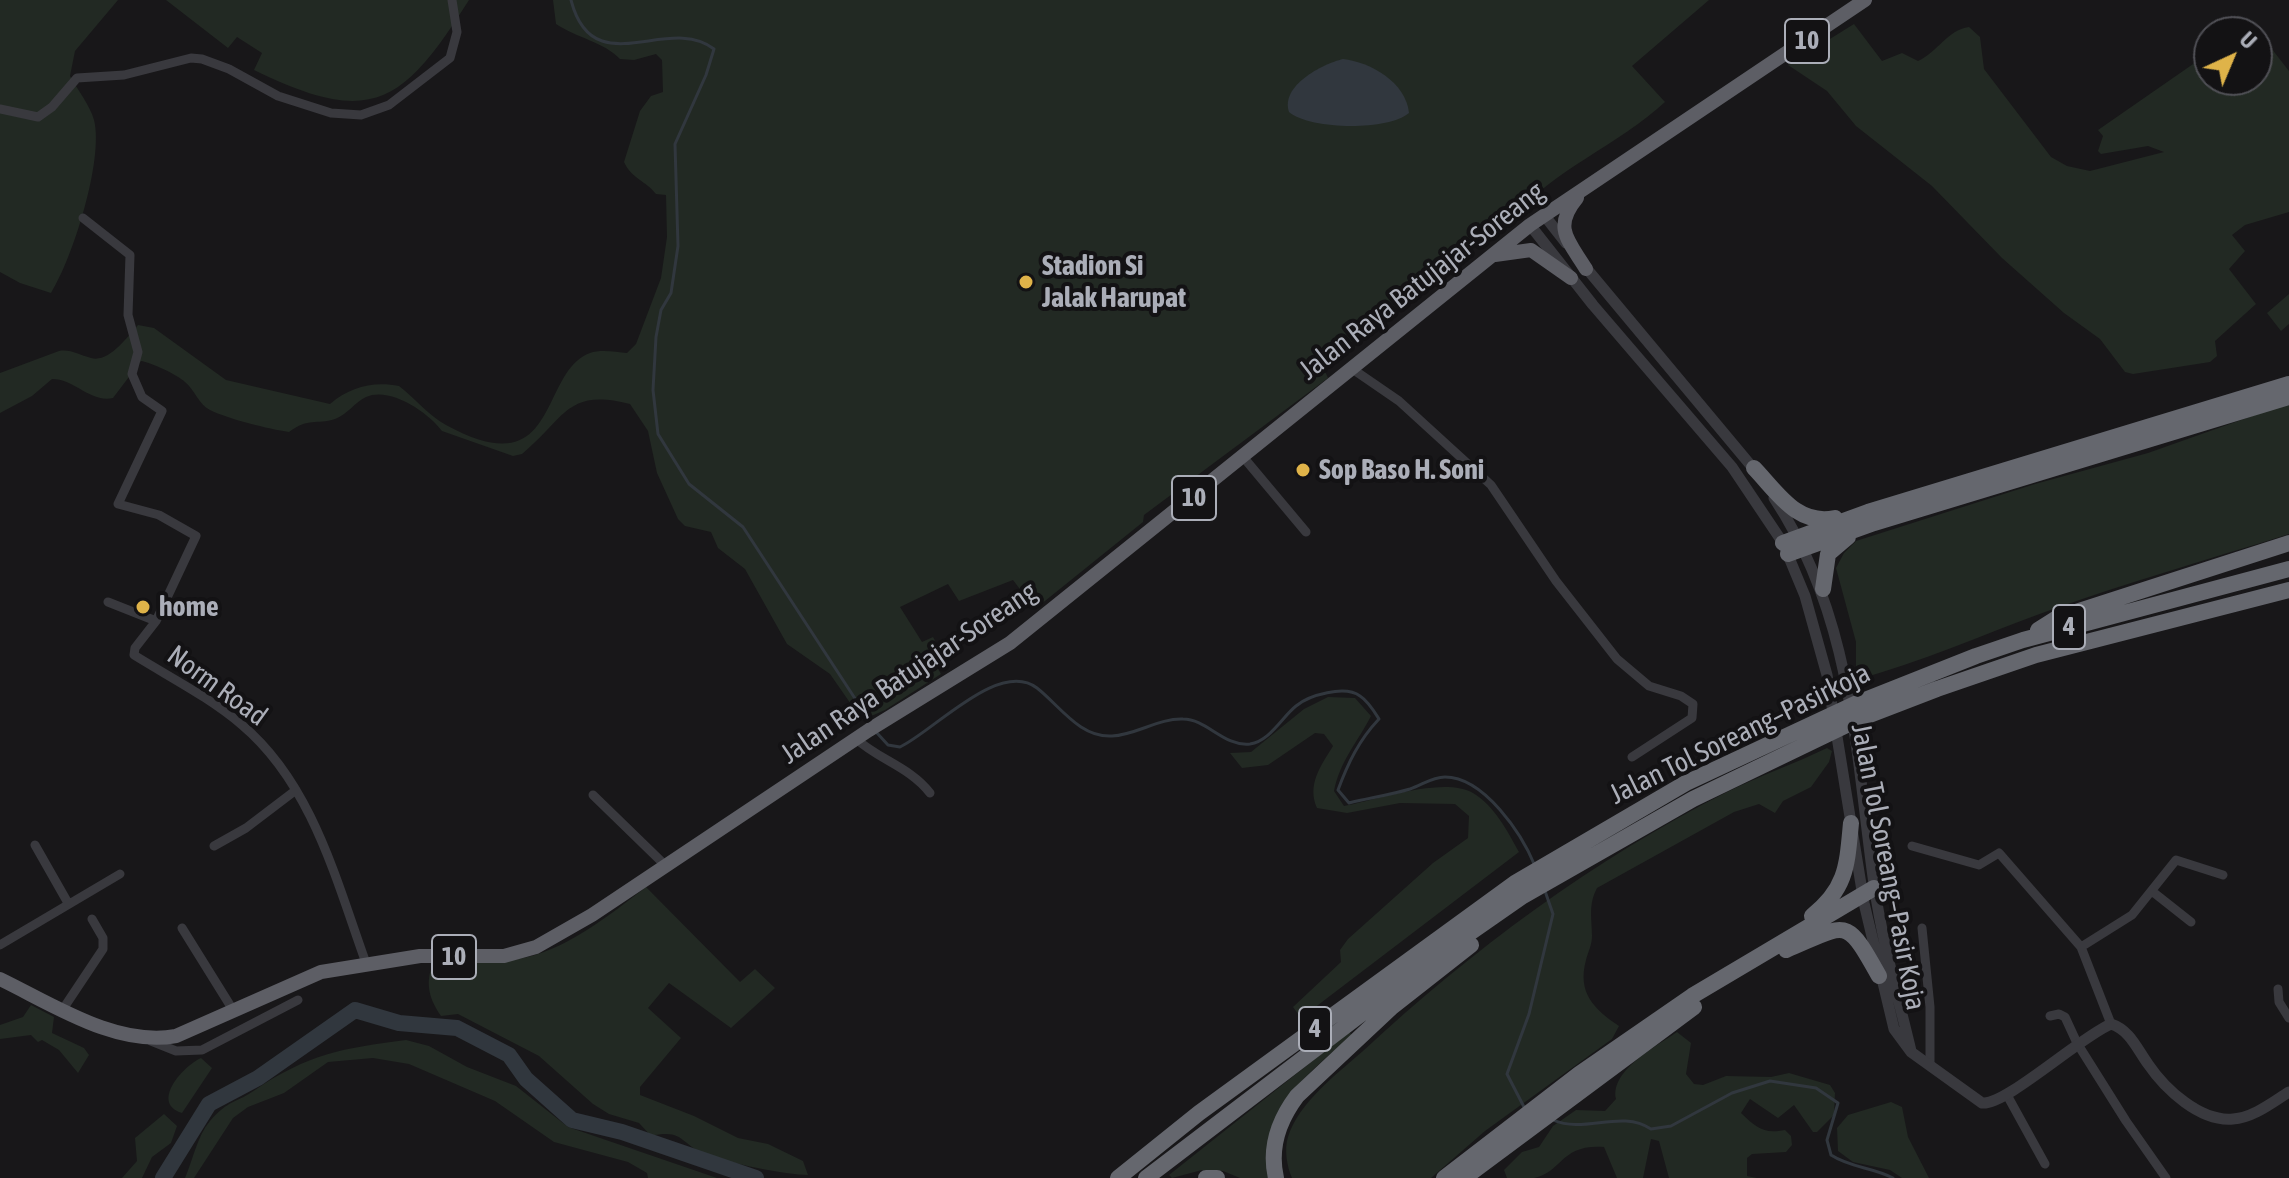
<!DOCTYPE html>
<html>
<head>
<meta charset="utf-8">
<style>
  body { margin:0 }
  #map { position:relative; width:2289px; height:1178px; overflow:hidden; background:#181719; font-family:"Asap Condensed",sans-serif }
  canvas { display:block }
  .north { position:absolute; left:2193px; top:16px; width:80px; height:80px; box-sizing:border-box; background:#131214; border:2px solid #505056; border-radius:50%; rotate:44deg; font-size:22px; font-weight:700; line-height:32px; text-align:center; color:#abaeb8 }
  .north::after { content:''; display:block; margin:auto; width:28px; height:36px; background:#dfb349; clip-path:polygon(50% 0,100% 100%,50% 72%,0 100%) }
</style>
</head>
<body>
<div id="map">
<canvas width="2289" height="1178"></canvas>
<div class="north">U</div>
</div>
<script>
const ctx = document.querySelector('canvas').getContext('2d');
ctx.lineJoin = 'round';
function fillPath(path, color) {
  ctx.fillStyle = color;
  ctx.fill(path, 'evenodd');
}
function stroke(path, color, width, dash) {
  ctx.strokeStyle = color;
  ctx.lineWidth = width;
  ctx.lineCap = dash ? 'butt' : 'round';
  ctx.setLineDash(dash || []);
  ctx.stroke(path);
}
function write(font, color, halo, rows, align = 'center') {
  ctx.font = font + ' "Asap Condensed",sans-serif';
  ctx.lineWidth = 8;
  ctx.setLineDash([]);
  ctx.textBaseline = 'middle';
  ctx.strokeStyle = halo;
  ctx.fillStyle = color;
  for (const [text, x, y, turn = 0] of rows) {
    ctx.save();
    ctx.translate(x, y);
    ctx.rotate((+turn || 0) * Math.PI / 180);
    ctx.textAlign = isNaN(turn) ? turn : align;
    if (halo) ctx.strokeText(text, 0, 0);
    ctx.fillText(text, 0, 0);
    ctx.restore();
  }
}
fillPath(new Path2D(`
  M0,0H118L75,51L70,76C77,89 90,105 94,120C104,159 73,258 51,293L20,283L0,272Z
  M166,0H469C402,106 371,127 254,70L262,53L237,37L228,48Z
  M553,0H1709L1632,66L1665,102C1619,145 1552,170 1513,218L1322,365L1328,378L1144,515L1143,522L1035,609L1013,580L959,601L948,584L900,607L922,642L933,637L938,646L929,653L941,674L885,710L862,720L830,674L787,644L745,569L718,548L711,532L685,526L678,519L657,473L648,431L630,404C567,388 566,417 522,454L513,456L442,431C429,413 390,386 366,397C355,402 347,415 335,419C316,425 309,417 289,432C269,429 228,419 210,410C198,404 195,390 185,382C178,375 150,362 141,361L113,398C90,403 75,379 52,379L32,396L0,413V373L59,351C71,349 79,355 91,358C109,363 127,337 138,325L154,328L226,380L330,404C350,387 373,381 399,386C416,399 428,415 446,425C561,488 538,372 590,353C601,349 616,352 627,353L636,344L661,278L667,237L666,195L656,194C646,181 631,178 624,162L640,111L651,96L663,92L662,60L656,54L634,60L620,59C604,42 577,38 556,24Z
  M2250,21L2289,71V212L2245,225L2232,235L2245,251L2229,269L2256,304L2215,341L2217,356L2210,362L2133,374L2125,372L2100,339L2064,313L2002,258L1932,186L1856,126L1827,91L1788,65L1854,24L1882,61L1902,53L1918,61C1938,52 1947,30 1969,27L1980,37L1984,69L2051,157L2067,166L2090,171L2164,152L2148,146L2101,154L2098,151L2103,136L2098,130L2209,53V80H2257V32H2236Z
  M2289,294V324L2281,331L2267,313Z
  M2289,403V534C2207,560 2125,583 2045,612C1982,635 1921,662 1856,680V642L1836,568L1844,553L1856,541L2035,484L2148,453Z
  M1328,697L1355,698L1371,716C1357,743 1340,761 1334,791L1344,806C1377,800 1444,776 1473,793C1494,805 1508,832 1519,852L1301,1018L1293,1007L1341,962L1340,950L1348,939L1433,863L1468,838L1469,816L1455,804L1400,803L1347,813L1317,808C1307,785 1320,767 1333,746L1324,734L1315,733L1268,765L1242,768L1230,753L1251,752L1304,709Z
  M1827,748L1832,751L1829,762L1811,787L1783,801L1775,813L1759,804L1734,812L1597,888C1588,905 1592,919 1592,936C1592,945 1588,952 1586,960C1577,993 1594,1009 1619,1026L1612,1039L1485,1131L1431,1178H1292C1287,1167 1284,1149 1288,1137C1299,1102 1337,1074 1363,1051C1472,950 1594,859 1727,792C1759,776 1794,764 1827,748Z
  M646,887L740,982L755,969L775,988L731,1028L669,983L648,1008L681,1038L640,1087V1095L694,1116L738,1138L768,1144L803,1161L808,1175C787,1175 728,1163 707,1155C681,1146 685,1128 651,1136L639,1123L609,1114L593,1104L539,1056L458,1014L441,1016C430,1000 425,985 432,966C460,961 490,963 518,959C564,952 611,914 646,887Z
  M31,1005L54,1017L52,1033L84,1048L89,1055L78,1073L59,1050L42,1040L38,1042L31,1035L0,1039V1025L23,1017Z
  M1349,1032L1352,1035C1307,1075 1256,1111 1269,1178H1240L1223,1171L1202,1170L1172,1178L1169,1175Z
  M1677,1032L1691,1043L1686,1074L1694,1084L1703,1085L1726,1076L1771,1077L1789,1073L1830,1085L1835,1093L1834,1115L1817,1132H1813L1794,1105L1778,1118L1750,1099L1741,1113C1757,1128 1763,1134 1785,1130L1791,1136L1792,1145L1786,1152L1752,1154L1747,1158V1176L1757,1178H1669L1659,1141L1651,1139L1643,1178H1617L1604,1147C1560,1144 1563,1172 1534,1178C1526,1178 1516,1178 1507,1178L1504,1170L1522,1152L1539,1147L1553,1126L1576,1110L1605,1111L1616,1099C1610,1070 1657,1046 1677,1032Z
  M406,1040L429,1046L467,1067L516,1086L568,1127L717,1178H648L647,1173L628,1162L554,1142L495,1101L409,1064L373,1058L328,1062L284,1093L248,1107L233,1118L194,1178H185C193,1160 197,1136 210,1121C228,1100 236,1103 255,1090C308,1054 343,1048 406,1040Z
  M201,1058L212,1068L182,1113C150,1103 183,1066 201,1058Z
  M1891,1102L1902,1107L1908,1137L1929,1178H1902L1890,1170L1853,1162L1838,1151L1837,1128L1848,1115Z
  M164,1114L177,1126L171,1143L152,1157L142,1178H122L137,1161L135,1138Z`), '#222923');
fillPath(new Path2D(`
  M1343,59C1370,62 1406,82 1409,113C1388,131 1310,130 1289,112C1280,86 1322,64 1343,59Z`), '#31373e');
stroke(new Path2D(`
  M571,0C593,85 668,13 714,49L706,75L675,144L678,246L671,293L661,310L656,337L653,390L658,434L689,484L743,527L871,723
  M877,733L888,745L900,747C934,731 999,659 1037,688C1060,706 1080,738 1112,736C1136,735 1159,718 1183,719C1207,719 1224,747 1250,744C1270,741 1282,717 1296,706C1309,695 1345,685 1360,696C1368,701 1374,711 1379,719C1359,740 1348,763 1338,790L1349,803C1369,798 1390,795 1410,789C1422,785 1432,777 1445,777C1484,777 1522,834 1535,866
  M1524,1107L1507,1074L1529,1014L1553,914L1545,891
  M1553,1120C1585,1134 1621,1109 1651,1129L1671,1126L1732,1093L1770,1081L1816,1088L1838,1103L1827,1140L1831,1155C1851,1168 1872,1167 1893,1178`), '#31373e', 3);
stroke(new Path2D(`
  M163,1178L209,1104L258,1078L355,1010L399,1023L457,1028L509,1055L526,1079L572,1120L622,1132L756,1178`), '#31373e', 16);
stroke(new Path2D(`
  M0,109L38,117L52,107L77,78L124,75L191,58L202,59L229,69L278,96L331,113L361,115L389,105L450,58L457,32L452,0
  M83,218L130,255L128,315L138,352L132,374L142,397L162,411L118,504L159,515L196,536L156,621L135,648L134,655C171,678 209,697 242,725C312,784 336,880 366,963
  M1351,368L1399,401L1491,485L1556,581L1617,659L1649,686L1681,696L1693,704L1692,718L1632,757
  M1244,458L1306,532
  M108,602L156,621
  M855,738C879,760 910,767 930,793
  M593,795L666,866
  M35,845L68,903
  M214,846L246,828L296,790
  M1912,846L1979,865L1999,853L2081,947L2111,1024
  M2153,892L2191,922
  M182,928L233,1010
  M1922,928L1930,1007V1065
  M0,945L120,874
  M2081,947L2132,915L2176,860L2223,875
  M2278,989L2279,1002L2289,1018
  M63,1009L103,949V938L92,919
  M2050,1016L2059,1014L2065,1017L2077,1043L2126,1121L2166,1178
  M151,1041L176,1051L202,1050L298,1000
  M2007,1095L2045,1164`), '#39393e', 9);
stroke(new Path2D(`
  M1544,215L1566,243
  M1530,225L1593,305L1732,467L1783,543L1805,596L1827,675L1864,903L1894,1029L1911,1052L1982,1103C2005,1106 2080,1037 2111,1024C2130,1030 2137,1049 2148,1064C2165,1089 2200,1122 2233,1119C2253,1118 2273,1102 2289,1092
  M1582,263L1758,474
  M1774,498C1852,616 1855,748 1874,884C1882,941 1898,996 1911,1051`), '#39393e', 11);
stroke(new Path2D(`
  M1577,198C1552,228 1569,241 1586,269
  M1495,255L1531,250L1571,278
  M0,979C52,1004 116,1047 176,1036L321,972L420,956H504L536,947L592,915L869,730L1010,643L1530,225L1865,0`), '#5d5e65', 14);
stroke(new Path2D(`
  M1754,468C1778,493 1797,526 1835,518
  M1783,543L1868,512L2289,384
  M1788,554L1874,523L2289,397
  M1823,589L1828,554L1848,537
  M2038,630L2057,618L2289,543
  M1812,916C1847,888 1847,865 1851,823
  M1786,950C1848,924 1845,915 1879,976
  M1118,1178L1199,1113L1515,883L1686,783L1855,704L1976,656L2023,640L2289,569
  M1146,1178L1444,951L1523,896L1693,799L1859,719L1937,689L2036,655L2289,590
  M1206,1178H1217
  M1276,1178C1269,1148 1279,1120 1297,1096L1392,1007L1471,945
  M1444,1178L1579,1074L1692,996L1874,888
  M1464,1178L1694,1007`), '#65676e', 16);
for (const [x, y, r, color] of [
  [1026,282,8,"#dfb349"],
  [1303,470,8,"#dfb349"],
  [143,607,8,"#dfb349"]
]) {
  const dot = new Path2D();
  dot.arc(x, y, r, 0, 2 * Math.PI);
  ctx.fillStyle = color;
  ctx.fill(dot);
  stroke(dot, '#131214', 3);
}
for (const [x, y, w] of [
  [1807,41,44],
  [1194,498,44],
  [2069,627,32],
  [454,957,44],
  [1315,1029,32]
]) {
  const box = new Path2D();
  box.roundRect(x - w / 2, y - 22, w, 44, 6);
  ctx.fillStyle = '#131214';
  ctx.fill(box);
  stroke(box, '#abaeb8', 2);
}
write('bold 26px', '#abaeb8', null, [
  ["10",1807,41],
  ["10",1194,498],
  ["4",2069,627],
  ["10",454,957],
  ["4",1315,1029]
]);
write('bold 28px', '#abaeb8', '#131214', [
  ["Stadion Si",1042,266],
  ["Jalak Harupat",1042,298],
  ["Sop Baso H. Soni",1319,470],
  ["home",159,607]
], 'left');
write('28px', '#abaeb8', '#131214', [
  ["Jalan Raya Batujajar-Soreang",1422,281,-38],
  ["Jalan Raya Batujajar-Soreang",909,673,-34],
  ["Norm Road",217,686,36],
  ["Jalan Tol Soreang–Pasirkoja",1740,734,-26],
  ["Jalan Tol Soreang–Pasir Koja",1888,867,79]
]);
</script>
</body>
</html>
